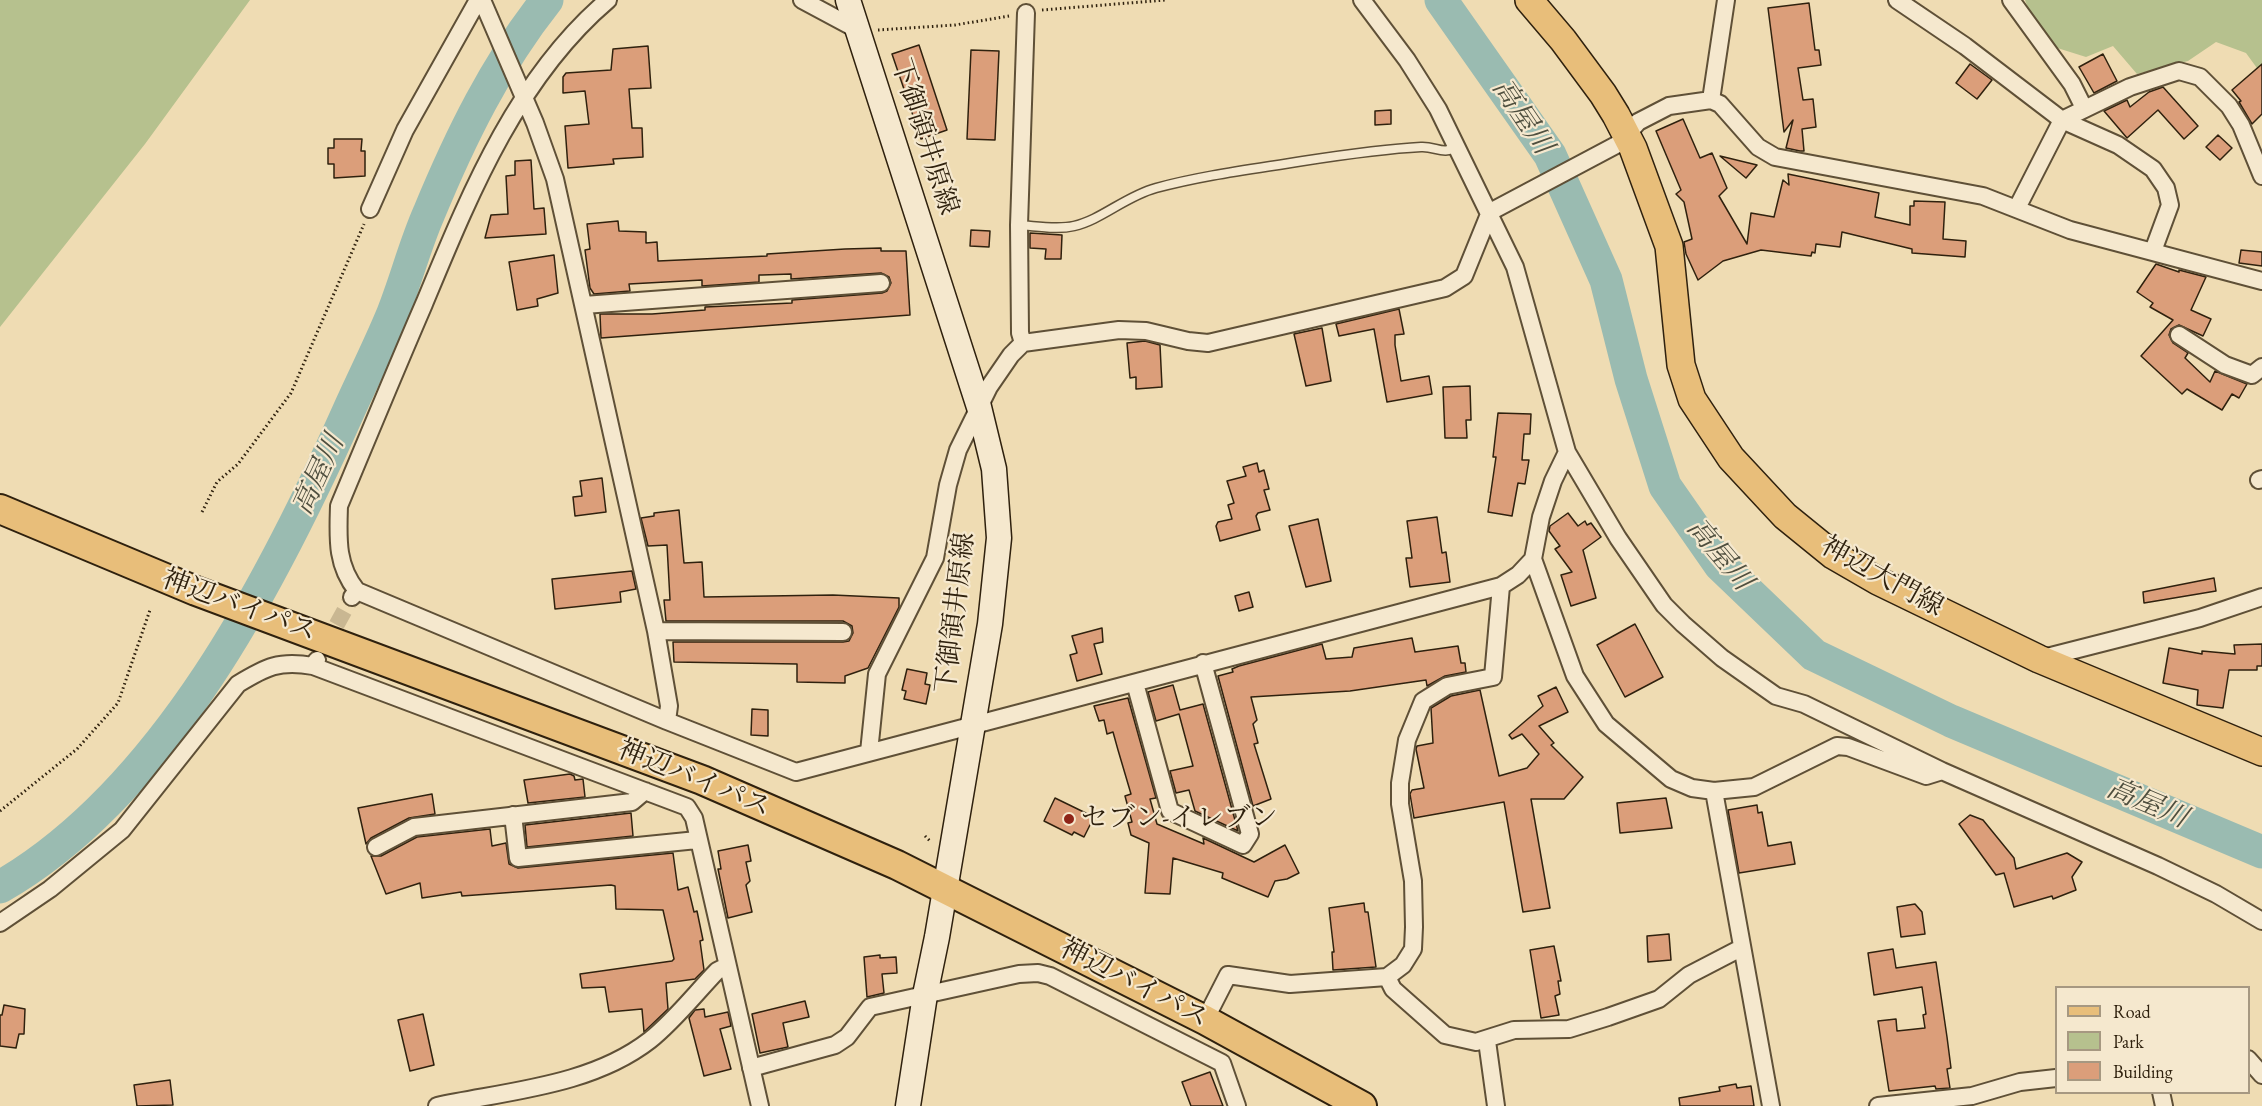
<!DOCTYPE html>
<html>
<head>
<meta charset="utf-8">
<style>
  body { margin:0 }
  #map { position:relative; width:2262px; height:1106px; overflow:hidden; background:#efdcb3; font-family:"EB Garamond",serif }
  canvas { display:block }
  .legend { position:absolute; left:2055px; top:986px; width:195px; height:108px; box-sizing:border-box; background:#f5e8ce; border:2px solid #a69881; margin:0; padding:8px 10px; list-style:none; font-size:18px; color:#2f210e }
  .legend li { display:flex; align-items:center; gap:12px; height:30px }
  .legend b { width:30px; border:2px solid #a69881 }
</style>
</head>
<body>
<div id="map">
<canvas width="2262" height="1106"></canvas>
<ul class="legend">
<li><b style="height:8px;background:#e8be7a"></b>Road</li>
<li><b style="height:16px;background:#b6c18e"></b>Park</li>
<li><b style="height:16px;background:#db9e7a"></b>Building</li>
</ul>
</div>
<script>
const ctx = document.querySelector('canvas').getContext('2d');
ctx.lineJoin = 'round';
function fillPath(path, color) {
  ctx.fillStyle = color;
  ctx.fill(path, 'evenodd');
}
function stroke(path, color, width, dash) {
  ctx.strokeStyle = color;
  ctx.lineWidth = width;
  ctx.lineCap = dash ? 'butt' : 'round';
  ctx.setLineDash(dash || []);
  ctx.stroke(path);
}
function write(font, color, halo, rows, align = 'center') {
  ctx.font = font + ' "EB Garamond","Noto Serif JP",serif';
  ctx.lineWidth = 4.5;
  ctx.setLineDash([]);
  ctx.textBaseline = 'middle';
  ctx.strokeStyle = halo;
  ctx.fillStyle = color;
  for (const [text, x, y, turn = 0] of rows) {
    ctx.save();
    ctx.translate(x, y);
    ctx.rotate((+turn || 0) * Math.PI / 180);
    ctx.textAlign = isNaN(turn) ? turn : align;
    if (halo) ctx.strokeText(text, 0, 0);
    ctx.fillText(text, 0, 0);
    ctx.restore();
  }
}
fillPath(new Path2D(`
  M0,0H250L145,144L0,327Z
  M2025,0H2262V75L2246,53L2216,42L2188,61L2137,74L2113,46L2086,57L2051,46L2031,16Z`), '#b6c18e');
stroke(new Path2D(`
  M1441,0L1550,155L1606,280L1631,379L1665,486L1720,565L1814,655L1951,721L2262,852
  M0,887C165,792 274,578 349,410C363,379 378,349 391,318C405,284 414,247 429,213C460,138 496,64 547,0`), '#9abbb1', 33);
const building = new Path2D(`
  M1809,3L1815,50H1819L1821,65L1798,68L1803,100L1813,99L1816,127L1802,129L1804,151H1800L1786,148L1793,120L1784,132L1768,8Z
  M919,45L947,130L921,139L892,54Z
  M648,46L651,88L629,89L632,128H642L643,157L613,159L614,164L568,168L565,126L589,124L585,91L563,93V77L566,73L611,70L613,49Z
  M971,50L999,51L995,140L967,139Z
  M2103,54L2117,81L2094,93L2079,67Z
  M1970,64L1992,80L1977,99L1956,83Z
  M2262,64V114L2252,124L2239,102L2241,101L2232,90Z
  M2163,87L2198,126L2184,139L2158,110L2127,138L2104,111L2127,100L2130,107L2149,92Z
  M1391,110V124L1375,125V111Z
  M1683,119L1700,158L1712,153L1727,188L1719,196L1747,244L1751,213L1774,217L1783,180L1789,185L1788,174L1879,193L1875,217L1910,225V206H1914V201L1945,202L1943,239L1966,241L1965,257L1912,253V249L1842,232L1840,247L1816,244L1815,253L1812,252L1811,256L1761,250L1723,261L1698,280L1686,254L1684,242L1692,239L1684,202L1676,194L1681,190L1656,131Z
  M2218,135L2232,148L2220,160L2206,147Z
  M334,139H362L361,151H365V176L334,178V164H328V148H334Z
  M1720,156L1757,165L1746,178Z
  M531,160L534,209L544,208L546,234L485,238L491,215L508,214L506,176L515,175V161Z
  M618,221L619,231L646,232V243L657,242L658,261L767,256V254L845,249L881,248V251H906L910,315L601,338L600,314H652L705,310V307L792,303V300L882,293L887,291L891,283L889,277L881,273L791,279V274L762,275H759V282L702,286V280L629,284L630,291L594,294L590,288L585,250L590,249L587,224Z
  M971,230L990,231L989,247L970,246Z
  M1030,233L1062,235L1061,259H1045L1046,249L1030,248Z
  M2241,250L2262,252V266L2239,263Z
  M554,255L558,293L537,299L538,306L517,310L509,262Z
  M2156,264L2179,272V270L2206,277L2191,310L2211,319L2203,336L2179,325L2171,329L2169,335L2173,343L2188,353L2185,358L2210,382L2215,371L2247,384L2239,398L2232,394L2222,410L2187,389L2182,394L2141,356L2173,320L2150,307L2153,303L2137,292Z
  M1399,309L1404,334L1395,335V345L1401,381L1429,376L1432,394L1387,402L1374,329L1339,336L1336,324Z
  M1322,328L1331,381L1306,386L1294,334Z
  M1145,341L1160,345L1162,387L1136,389V377L1130,378L1127,343Z
  M1470,386L1471,420H1466L1467,438H1445L1443,387Z
  M1498,413L1531,414L1530,434H1524L1522,460H1529L1525,484L1518,483L1512,516L1488,512L1496,457H1493Z
  M1257,463L1259,472L1264,470L1269,489L1264,490L1270,510L1258,513L1256,516L1260,530L1220,541L1216,526L1218,522L1232,519L1228,505L1234,503L1227,481L1246,476L1243,467Z
  M602,478L606,512L575,516L573,497L582,496L580,481Z
  M679,510L684,563L702,562L704,597L833,595L899,598V607L868,668L845,676V683L797,682V664L674,662L673,642H843L849,641L853,633L852,626L843,621H666L664,600H670L667,545L648,546L641,518L654,516V513Z
  M1568,513L1578,526L1585,521L1587,525L1591,523L1601,537L1583,550L1596,598L1571,606L1561,575L1572,572L1555,549L1560,546L1549,531L1550,526Z
  M1437,517L1442,553L1446,552L1450,582L1410,587L1406,558H1412L1407,521Z
  M1318,519L1331,581L1306,587L1289,526Z
  M632,571L636,589L620,592L621,602L555,609L552,579Z
  M2214,578L2216,591L2144,603L2143,592Z
  M1249,592L1253,607L1239,611L1235,596Z
  M1635,624L1663,677L1625,697L1597,645Z
  M1102,628L1103,642L1094,644L1102,674L1077,681L1070,655L1077,653L1072,636Z
  M1412,638L1415,652L1458,646L1461,663H1465L1466,672L1445,676L1427,686L1426,680L1350,691L1251,697L1257,720L1253,724L1258,743L1254,744L1271,799L1253,806L1218,676L1233,672L1232,669L1239,666L1322,644L1326,659L1352,657L1354,648Z
  M2262,644V666H2257V670H2229L2223,708L2197,705L2198,690L2163,683L2169,648L2202,654V651L2235,654L2234,645Z
  M907,669L927,673L925,684L930,685L926,704L904,699L906,691L902,690Z
  M1173,685L1180,710L1203,704L1238,831L1195,811L1189,790L1176,793L1170,771L1193,766L1179,714L1156,721L1148,692Z
  M1556,687L1568,712L1539,726L1554,743L1551,745L1583,777L1564,799H1531L1550,908L1523,912L1504,802L1414,818L1410,794L1412,790L1424,788L1416,749L1417,746L1433,743L1431,708L1451,696L1480,690L1499,776L1527,768L1539,754L1522,734L1512,739L1509,735L1543,706L1538,696Z
  M1128,698L1156,798L1150,799L1157,824L1204,844L1203,838L1254,862L1285,845L1299,873L1287,879L1275,881L1268,897L1222,878L1223,873L1173,858L1170,894L1145,893L1149,843L1131,835L1128,823L1132,822L1125,796L1131,794L1118,750L1113,732L1107,734L1104,720L1099,721L1094,706Z
  M752,709L768,710V736L751,735Z
  M570,774L574,776L575,780L583,779L585,797L528,803L524,780Z
  M432,794L435,814L409,818L371,838L366,844L358,808Z
  M1055,798L1094,817L1084,837L1074,832L1072,835L1044,821Z
  M1666,798L1672,828L1620,833L1617,803Z
  M1757,805L1758,813L1762,812L1768,846L1791,842L1795,864L1739,873L1728,810Z
  M631,813L633,836L527,847L525,825Z
  M1970,815L1983,820L2014,858L2016,869L2067,853L2082,862L2072,877L2076,890L2053,899L2052,896L2014,907L2004,873L1996,875L1959,824Z
  M490,829L492,846L506,843L509,864L518,868L673,853L678,890L688,887L694,912L697,911L703,940L700,941L704,970L695,979L666,983L668,1009L644,1032L642,1009L609,1012L605,987L582,988L580,974L672,961L674,959L663,910L616,909L615,886L611,885L462,896L461,892L422,898L420,883L386,894L371,856H381L417,837Z
  M748,845L751,861L746,862L750,881L746,885L752,912L728,918L718,869H721L718,851Z
  M1364,903L1365,912H1368L1376,967L1333,970L1332,952H1334L1329,908Z
  M1915,904L1922,912L1925,934L1901,937L1897,907Z
  M1669,934L1671,960L1648,962L1647,936Z
  M1554,946L1561,981H1558L1560,994L1555,996L1559,1015L1541,1018L1530,950Z
  M1893,949L1896,968L1936,962L1947,1037L1951,1068L1947,1069L1950,1088L1936,1089L1935,1086L1889,1091L1878,1021L1896,1019L1897,1031L1925,1028L1923,1015L1926,1014L1922,987L1874,995L1868,953Z
  M880,955V958L896,957L897,973L882,974L884,993L867,997L864,957Z
  M805,1001L809,1017L783,1023L788,1047L760,1053L752,1014Z
  M4,1005L25,1009L24,1034H19L16,1048L0,1046V1015H2Z
  M704,1009L705,1017L728,1012L731,1026L720,1029L731,1069L704,1076L689,1018L695,1010Z
  M423,1014L434,1065L410,1071L398,1020Z
  M1210,1072L1223,1106H1191L1182,1082Z
  M170,1080L173,1105L137,1106L134,1085Z
  M1736,1084L1737,1088L1751,1086L1754,1106H1680L1679,1098L1720,1091L1719,1087Z`);
fillPath(building, '#db9e7a');
stroke(building, '#2f210e', 1.5);
stroke(new Path2D(`
  M325,646L352,597`), '#c9b792', 16, [16, 8]);
const service = new Path2D(`
  M1019,225C1036,226 1057,230 1074,226C1101,220 1126,196 1156,188C1204,175 1254,169 1303,161C1342,155 1381,149 1421,147C1436,146 1443,156 1458,146`);
const minor = new Path2D(`
  M482,0L535,123L555,179L656,631L669,706L667,721L796,772L1501,586L1518,575L1533,559
  M802,0L858,30
  M1362,0L1407,60L1438,109L1515,267L1567,452L1618,538L1664,605L1683,624L1722,658L1776,696L1804,704L1942,771L2158,866L2216,894L2262,921
  M1897,0L1965,46L2062,120L2118,145L2153,169L2166,188L2170,205L2153,251
  M2011,0L2072,84L2084,108
  M1711,100L1726,0
  M2017,208L2062,120L2130,87L2179,71L2200,77L2229,106L2241,125L2262,176
  M370,209L405,130L478,0
  M584,305L881,283
  M2179,335L2225,365L2252,375L2262,367
  M1023,343L1020,333L1019,225L1026,13
  M1567,452L1553,481L1541,517L1533,559L1575,676L1606,724L1671,779L1692,788L1714,791L1754,787L1837,746L1848,747L1926,776L1942,771
  M2259,480L2262,479
  M357,591L667,721
  M352,597L357,591C336,565 338,538 339,506C367,439 395,371 424,304C469,196 516,78 608,0
  M656,631L843,632
  M2039,659L2200,618L2262,597
  M313,666L687,807L694,818L760,1106
  M1135,683L1170,811L1243,845L1250,834L1203,663
  M869,752L877,674L935,558L948,485L958,450L989,387L1011,355L1023,343L1119,330L1146,331L1188,341L1208,343L1445,288L1464,276L1490,212L1620,143L1638,122L1669,106L1711,100L1720,104L1758,147L1775,157L1983,196L2070,230L2262,281
  M1714,791L1771,1106
  M513,815L518,858L697,840
  M376,847L414,827L632,802L645,791
  M0,923L50,889L122,830L238,684C266,667 279,660 313,666L317,660
  M1387,977L1393,989L1445,1035L1476,1042L1514,1030L1569,1029L1608,1017L1659,999L1689,975L1741,948
  M1205,1020L1228,975L1290,984L1387,977L1403,965L1413,949L1414,927L1413,881L1400,804V783L1407,740L1423,701L1447,686L1493,677L1501,586
  M1487,1041L1496,1106
  M2248,1059L2262,1075
  M751,1068L835,1045L847,1037L870,1007L1019,974L1038,973L1050,976L1222,1063L1237,1106
  M2161,1092L2164,1106
  M437,1106C507,1091 591,1086 650,1040C674,1021 695,994 717,971L727,966
  M1878,1106L1972,1096L2020,1082L2056,1078`);
const secondary = new Path2D(`
  M848,0L979,407L994,469L999,538L990,624L937,937L925,995L908,1106`);
const primary = new Path2D(`
  M1529,0L1563,40L1603,94L1616,115L1633,148L1669,246L1681,365L1692,399L1731,458L1785,516L1833,555L1878,581L2039,659L2262,752`);
const trunk = new Path2D(`
  M0,509L196,591L702,780L897,865L1205,1020L1362,1106`);
stroke(service, '#5f5037', 11);
stroke(minor, '#5f5037', 20);
stroke(secondary, '#2f210e', 27);
stroke(primary, '#2f210e', 30);
stroke(trunk, '#2f210e', 32);
stroke(new Path2D(`
  M1042,10L1166,0
  M878,30L955,25L1009,16
  M202,512L217,482L238,464L291,393L364,224
  M0,811L77,749L118,703L150,610
  M925,836L930,841`), '#2f210e', 3, [1.5, 3]);
stroke(service, '#f5e8ce', 8);
stroke(minor, '#f5e8ce', 16);
stroke(secondary, '#f5e8ce', 24);
stroke(primary, '#e8be7a', 27);
stroke(trunk, '#e8be7a', 28);
for (const [x, y, r, color] of [
  [1069,819,6,"#8f2418"]
]) {
  const dot = new Path2D();
  dot.arc(x, y, r, 0, 2 * Math.PI);
  ctx.fillStyle = color;
  ctx.fill(dot);
  stroke(dot, '#f5e8ce', 2);
}
write('27px', '#2f210e', '#f5e8ce', [
  ["下御領井原線",924,137,72],
  ["神辺大門線",1882,577,29],
  ["神辺バイパス",239,606,20],
  ["下御領井原線",956,613,-83],
  ["神辺バイパス",694,779,22],
  ["神辺バイパス",1134,984,27]
]);
write('27px', '#2f210e', '#f5e8ce', [
  ["セブン-イレブン",1081,819]
], 'left');
write('italic 28px', '#4f4f3f', '#f5e8ce', [
  ["高屋川",1522,117,56],
  ["高屋川",319,475,-65],
  ["高屋川",1719,555,50],
  ["高屋川",2147,804,23]
]);
</script>
</body>
</html>
